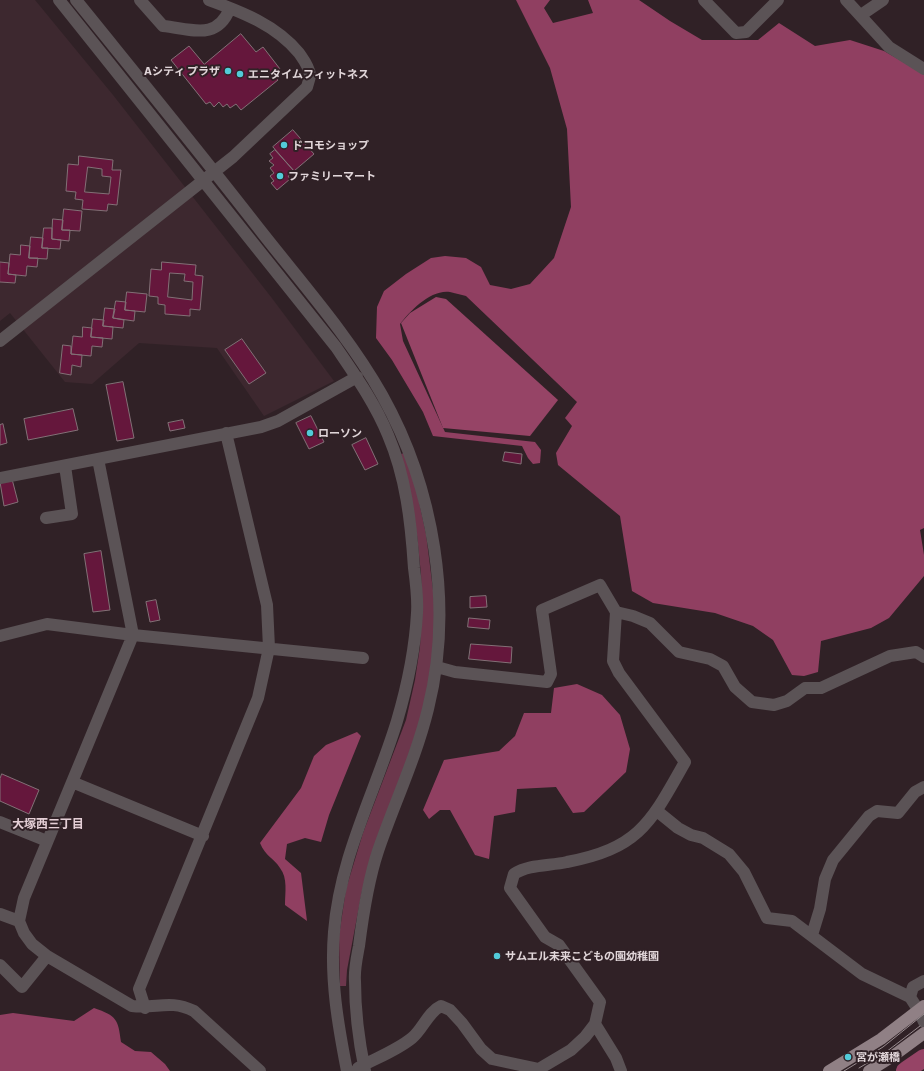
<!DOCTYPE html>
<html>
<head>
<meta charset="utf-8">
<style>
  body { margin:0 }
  canvas { display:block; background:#302126 }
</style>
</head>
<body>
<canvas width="924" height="1071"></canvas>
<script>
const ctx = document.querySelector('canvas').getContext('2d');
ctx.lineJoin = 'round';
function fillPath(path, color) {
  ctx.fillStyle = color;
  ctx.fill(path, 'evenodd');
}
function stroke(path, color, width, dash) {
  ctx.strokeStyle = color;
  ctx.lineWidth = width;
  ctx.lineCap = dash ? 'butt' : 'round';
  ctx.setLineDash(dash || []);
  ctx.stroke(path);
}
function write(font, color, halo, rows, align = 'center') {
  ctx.font = font + ' Commissioner,"Noto Sans JP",sans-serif';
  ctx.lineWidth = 4;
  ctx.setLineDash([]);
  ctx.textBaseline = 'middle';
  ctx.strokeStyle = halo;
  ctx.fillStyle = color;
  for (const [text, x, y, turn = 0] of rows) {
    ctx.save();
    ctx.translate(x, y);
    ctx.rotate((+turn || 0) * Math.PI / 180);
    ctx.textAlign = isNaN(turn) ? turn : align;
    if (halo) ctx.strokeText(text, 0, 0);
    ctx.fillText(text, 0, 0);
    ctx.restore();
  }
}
fillPath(new Path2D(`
  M0,0H35L113,95L271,297L334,381L264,416L217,348L139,343L92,384L65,382L10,313L0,321Z`), '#3d282f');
fillPath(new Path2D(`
  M404,453L416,488L426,534L436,614L428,700L362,891L347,970L346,986H340L339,936L346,889L363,833L406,720L415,680L420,647L422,607L421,574L417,535L401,454Z`), '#6c374c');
fillPath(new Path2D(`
  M516,0H550L544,8L553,23L593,13L588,0H639L670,21L702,40H758L779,23L815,46L850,40L884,51L924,74V528L920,530L924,555V576L889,618L871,628L821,641L818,672L804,676L792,675L773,640L753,626L715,613L653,603L632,591L620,516L558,465L556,453L572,426L565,418L577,402L466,296C461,295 455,293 450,292C431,289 410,311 400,324L403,341L445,432L535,442L541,450L540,463L533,464L528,458L522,446L433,436L423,412L392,360L376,338L377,307L384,291L406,274L431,258L445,256L466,258L481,267L490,285L511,289L530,284L554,258L571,207L567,129L550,68Z
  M577,684L602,695L620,715L630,749L626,772L584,812L573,813L556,787L517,789L515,812L494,816L489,859L475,855L450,810H440L429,819L423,810L444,760L499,751L515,736L524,713H551L554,688Z
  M357,732L361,736L329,815L321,842L305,838L287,844L285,859L301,873L307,921L285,905C285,893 288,878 280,868C273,857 266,857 260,843L301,788L314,756L326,745Z
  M94,1008C117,1016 118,1019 121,1042L135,1051L151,1052L165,1064L170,1071H0V1015L13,1013L74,1021Z`), '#903f61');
fillPath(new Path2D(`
  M436,297L446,299L558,400L530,436L443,428L401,323L410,313Z`), '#964466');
stroke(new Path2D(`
  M905,1071L924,1058`), '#964466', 18);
const building = new Path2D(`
  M241,34L256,52L263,47L280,69L273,74L278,80L241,110L236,104L230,108L227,104L223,107L219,102L214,107L210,102L206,104L171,60L189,46L204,64Z
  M293,130L314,154L294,171L273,147Z
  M275,150L294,171L288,176L290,179L277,190L271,183L274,181L270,176L274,173L270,168L274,165L269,161L273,158L270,154Z
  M79,156L113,160L112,170H121L117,205L108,204L107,211L82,209L83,200L75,199L76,192L66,191L68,164L78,165ZM88,167L102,169V176L111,177L109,194L85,192Z
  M64,209L82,211L80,231L62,230Z
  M53,219L63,220L62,230H70L69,241L52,239Z
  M44,228H52V239L61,240L60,249L42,248Z
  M31,237L43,238L42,248H48L47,259L29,258Z
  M21,245L30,246L29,258H38L37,267L27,266L26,276L8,274L10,254L20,255Z
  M0,262L9,263L8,274L16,275L15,283L0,282Z
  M162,262L196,265L195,275L203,276L200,310L190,309V316L165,314V305L158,304V297L149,296L151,269L161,270ZM170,273L185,274L184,281L193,282L192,300L168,297Z
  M127,292L147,294L145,312L125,310Z
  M116,301L126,302L125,310L135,311L134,321L113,318Z
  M105,308L115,309L113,318L124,320L123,328L103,326Z
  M93,319L104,320L103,326L113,327L112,339L91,337Z
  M83,327L92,328L91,337L103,338L102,347L92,346L91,356L71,354L73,336L82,337Z
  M242,339L266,373L249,384L225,350Z
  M63,345L71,346V354L82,355L81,367L72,365L71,375L60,373Z
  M123,382L134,438L117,441L106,385Z
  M73,409L78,430L28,440L24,419Z
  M311,416L324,442L309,449L296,423Z
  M183,420L185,428L170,431L168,423Z
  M3,424L7,443L0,445V425Z
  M366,438L378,464L365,470L352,445Z
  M505,452L522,454L521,464L503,461Z
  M12,479L18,502L4,506L0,482Z
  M101,551L110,610L93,612L84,554Z
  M486,596L487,607L470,608V597Z
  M156,600L160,620L150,622L146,602Z
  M469,618L490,620L489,629L468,627Z
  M471,644L512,647L511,663L469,659Z
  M2,774L39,790L29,814L0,801V779Z`);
fillPath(building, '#65173c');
stroke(building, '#827076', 1);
stroke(new Path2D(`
  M59,0L336,347C355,375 375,403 388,435C406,477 411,522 414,568C416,583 418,599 417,613C415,650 407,687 397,721C375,793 340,856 334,932C330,979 338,1025 347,1071
  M76,0C139,78 203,156 264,235C305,287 350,338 382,395C434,488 454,606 428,709C416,758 394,804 378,851C368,881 363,914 359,946C357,957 354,970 355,981C355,1011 359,1042 365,1071
  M140,0L163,26C192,29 217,41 230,8
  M704,0L736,33L746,32L778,0
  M846,0L889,47L924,69
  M861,15L883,0
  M0,341L233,157L307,87C308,83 310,78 310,75C309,66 303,59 299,53C276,25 242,12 209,0
  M98,459L133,635L24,898L19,921L24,933L32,944L47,956L132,1006C157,1009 169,999 194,1011L260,1071
  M0,478L261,427L278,421L357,377
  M46,518L72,514L65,466
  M0,636L47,624L133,635L363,658
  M437,667L455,672L547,682L551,674L542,610L600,585L616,612L633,616L650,623L679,652L710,659L723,666L735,687L752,702L774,705L787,701L805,688H821L890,656L916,652L924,657
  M72,782L203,836
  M657,811L678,828L691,835L703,838L729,854L744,872L767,918L792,921L862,974L910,997
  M0,822L47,841
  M0,914L19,921
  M812,935L820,909L825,879L833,860L869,816L877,811L898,813L915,792L924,787
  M0,965L22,987L47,956
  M924,981L913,987L910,997L919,1011L924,1022
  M145,1008L139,989L258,698L269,648L267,605L226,433
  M595,1024L616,1058L621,1071
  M358,1068C376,1058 396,1051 412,1038C423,1029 428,1012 441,1006L450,1010L462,1023L481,1049L492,1059L539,1069L571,1050L585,1037L595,1024L600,1002L559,945L545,937L510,888L514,874C529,864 550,866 567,862C640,848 651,822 685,762L619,673L613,661L616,612`), '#5b5356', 12);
stroke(new Path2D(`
  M829,1071L881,1039L924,1006
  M869,1071L893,1056L924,1033`), '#908085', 12);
stroke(new Path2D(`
  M859,1068L886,1052L920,1026
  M844,1071L883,1047L924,1014`), '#988b8f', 1);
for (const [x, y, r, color] of [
  [228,71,4,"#52cbd9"],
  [240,74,4,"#52cbd9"],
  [284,145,4,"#52cbd9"],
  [280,176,4,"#52cbd9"],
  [310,433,4,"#52cbd9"],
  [497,956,4,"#52cbd9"],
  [848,1057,4,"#52cbd9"]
]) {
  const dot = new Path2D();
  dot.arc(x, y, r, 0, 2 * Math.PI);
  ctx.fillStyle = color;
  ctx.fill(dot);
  stroke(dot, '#302126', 1.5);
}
write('bold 11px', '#e1d6d9', '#302126', [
  ["Aシティ プラザ",220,71,"right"],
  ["エニタイムフィットネス",248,74],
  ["ドコモショップ",292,145],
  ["ファミリーマート",288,176],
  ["ローソン",318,433],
  ["サムエル未来こどもの園幼稚園",505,956],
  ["宮が瀬橋",856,1057]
], 'left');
write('bold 12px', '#e4cfd6', '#302126', [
  ["大塚西三丁目",48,824]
]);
</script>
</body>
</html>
